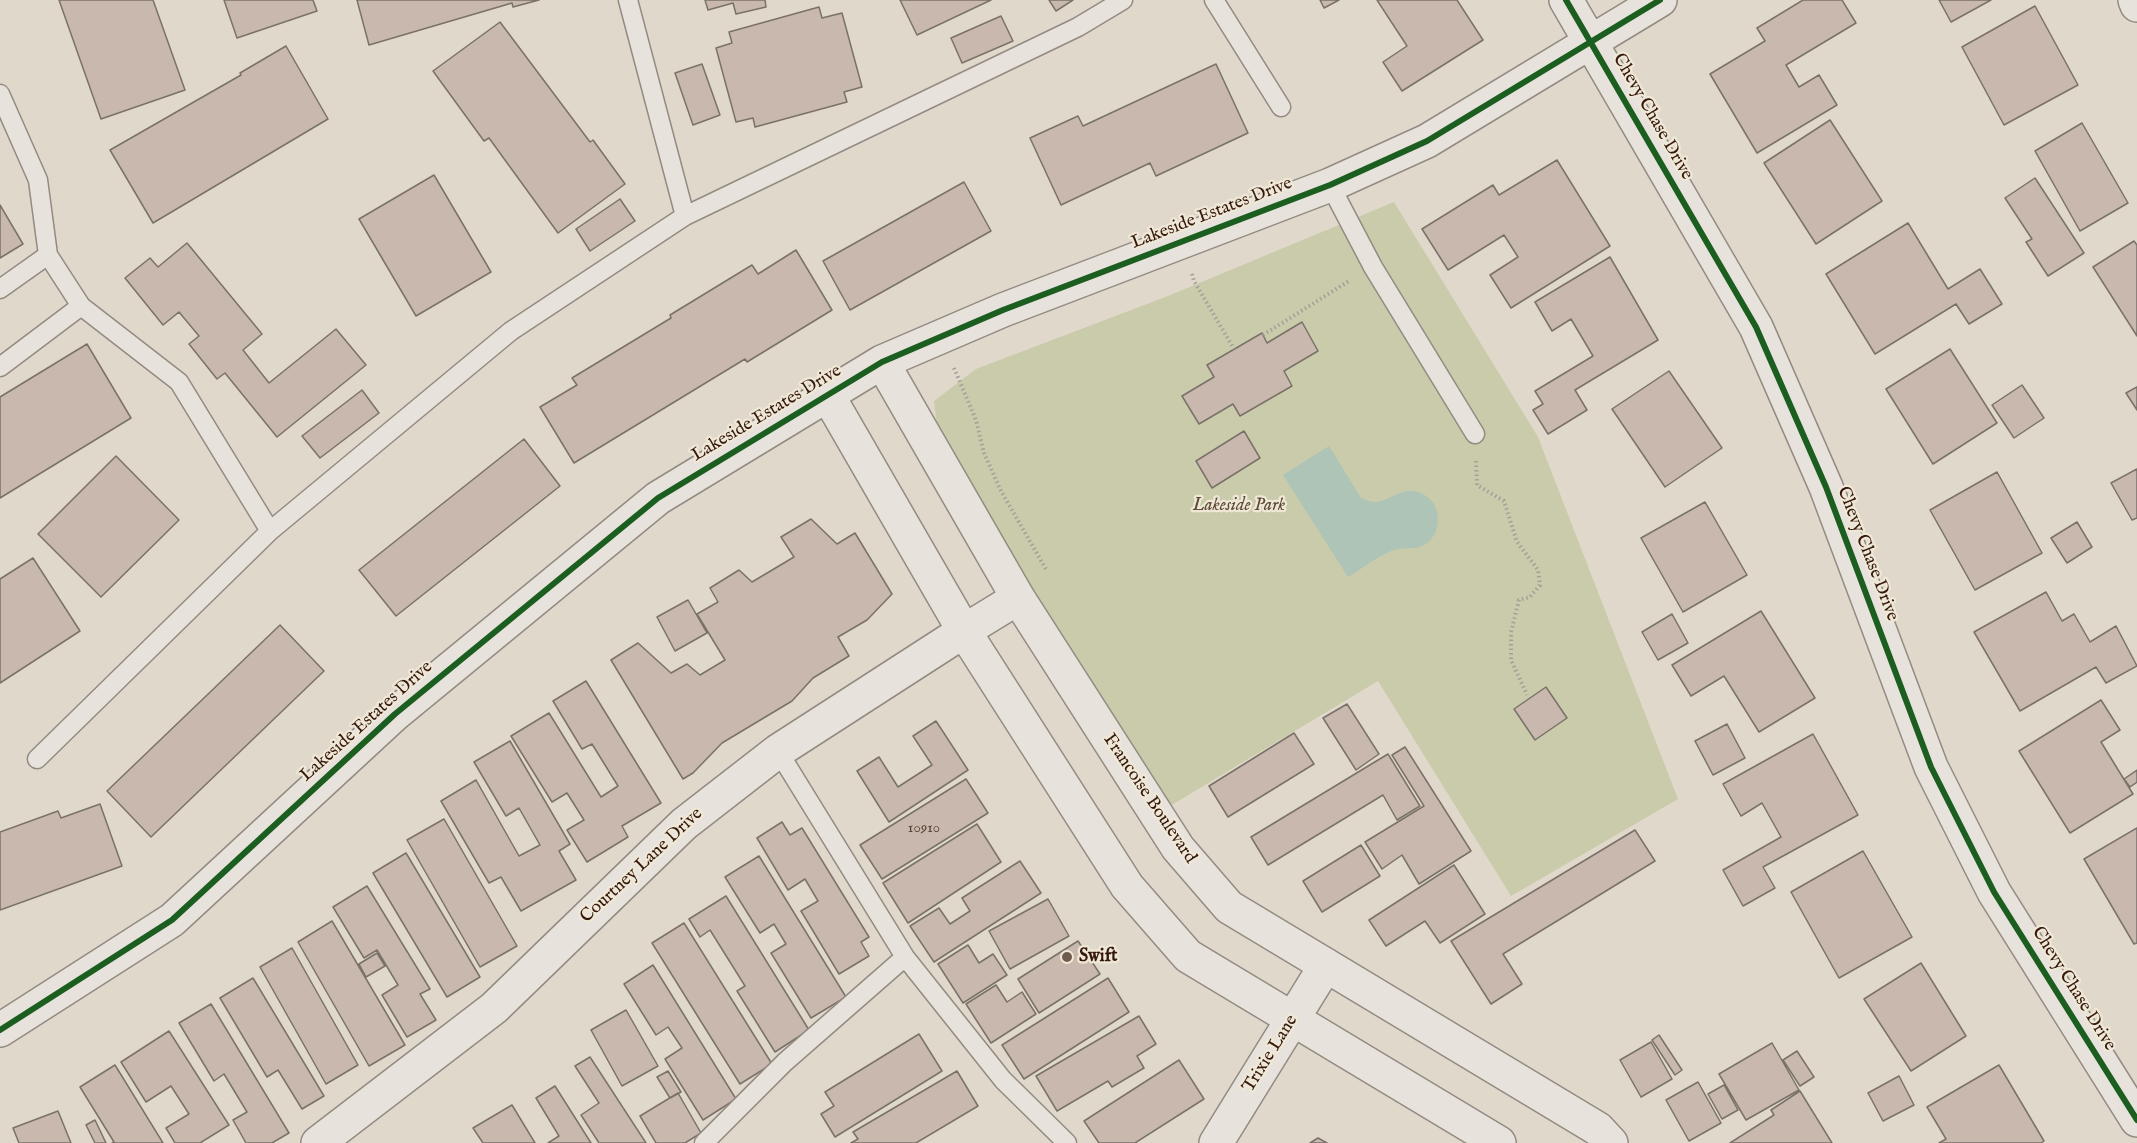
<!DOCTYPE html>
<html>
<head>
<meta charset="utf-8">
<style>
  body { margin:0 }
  canvas { display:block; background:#e0d8ca }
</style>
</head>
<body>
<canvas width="2137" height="1143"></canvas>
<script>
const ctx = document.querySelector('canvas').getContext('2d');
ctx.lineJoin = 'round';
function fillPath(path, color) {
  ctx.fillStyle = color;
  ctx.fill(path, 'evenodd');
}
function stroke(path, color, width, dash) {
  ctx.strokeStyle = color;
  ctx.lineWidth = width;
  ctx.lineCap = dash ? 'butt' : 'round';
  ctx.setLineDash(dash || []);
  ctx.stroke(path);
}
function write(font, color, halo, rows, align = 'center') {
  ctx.font = font + ' "IM FELL English",serif';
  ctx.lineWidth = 4.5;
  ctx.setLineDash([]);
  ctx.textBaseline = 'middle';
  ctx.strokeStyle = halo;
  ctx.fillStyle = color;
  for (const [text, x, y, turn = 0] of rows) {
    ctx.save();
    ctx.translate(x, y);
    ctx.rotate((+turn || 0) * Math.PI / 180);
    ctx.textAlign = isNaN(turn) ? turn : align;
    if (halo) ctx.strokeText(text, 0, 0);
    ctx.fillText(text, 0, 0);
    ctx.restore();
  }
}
fillPath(new Path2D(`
  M1394,202L1538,437L1678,799L1511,896L1378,681L1165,809L939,445L934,401L976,369L1168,296Z`), '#cacbab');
fillPath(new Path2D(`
  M1329,446L1361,498C1364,499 1370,502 1374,502C1388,502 1399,489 1414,491C1422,492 1431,498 1435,506C1443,524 1434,546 1414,548C1406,549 1398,548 1391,551C1376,557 1362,569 1348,577L1283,475Z`), '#aec4b7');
const building = new Path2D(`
  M59,0H153L185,90L101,119Z
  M224,0H313L317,11L237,38Z
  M357,0H539L513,7L512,3L369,45Z
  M705,0H765L766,7L736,14L733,3L708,10Z
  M900,0H991L917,35Z
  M1049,0H1073L1056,11Z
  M1320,0H1339L1324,8Z
  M1377,0H1457L1483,40L1402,91L1383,62L1407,46Z
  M1803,0H1842L1856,23L1786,65L1799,87L1819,75L1837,105L1757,153L1710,74L1765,41L1757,28Z
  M1939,0H1991L1951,22Z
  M2035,6L2078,85L2004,125L1962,47Z
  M819,7L822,18L842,13L862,87L844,92L847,102L755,127L753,118L736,122L716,48L732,43L729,32Z
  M1001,16L1013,41L962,63L951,38Z
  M500,22L590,142L593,140L625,184L558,233L489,138L484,141L433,71Z
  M286,46L328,119L153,223L110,150L241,75L240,73Z
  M702,64L720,115L693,125L675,73Z
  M1216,64L1248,133L1156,176L1150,163L1061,205L1030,138L1078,116L1083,126Z
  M1830,120L1882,201L1816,244L1764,163Z
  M2082,123L2128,203L2080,231L2035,151Z
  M1557,160L1610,246L1511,308L1490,275L1518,257L1504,235L1448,270L1422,229L1493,185L1499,195Z
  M434,175L491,272L416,316L359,219Z
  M2035,178L2084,253L2048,276L2026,242L2032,239L2005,198Z
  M964,182L991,231L850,310L823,261Z
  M620,199L635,221L590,251L576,229Z
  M0,205L23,244L0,258Z
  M1908,223L1948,289L1980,269L2002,304L1969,324L1956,304L1875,354L1826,274Z
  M2134,241L2137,245V336L2093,267Z
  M187,243L262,334L243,350L269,383L336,329L366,365L277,437L225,373L217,379L189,344L199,336L179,312L163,325L125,278L150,258L158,267Z
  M796,250L832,310L747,362L745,359L574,463L540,407L577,385L572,378L671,318L670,315L752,265L758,274Z
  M1610,257L1658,340L1575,390L1587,410L1548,434L1533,410L1543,404L1535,391L1593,356L1571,319L1552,331L1535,302Z
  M1302,322L1318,351L1284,371L1292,386L1240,416L1233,404L1199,424L1182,396L1214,377L1207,365L1262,333L1267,343Z
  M87,344L131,418L0,498V397Z
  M1950,349L1997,423L1933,464L1886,389Z
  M1669,371L1722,448L1665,487L1612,409Z
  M2022,385L2044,418L2014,438L1992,405Z
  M2137,387V410L2126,393Z
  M362,390L379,413L320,458L302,436Z
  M1244,431L1260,458L1212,488L1196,461Z
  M524,439L560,486L396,616L359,570Z
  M116,456L179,520L101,597L38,534Z
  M2137,469V518L2132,520L2111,483Z
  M1997,472L2042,553L1975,590L1930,510Z
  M1705,502L1747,575L1683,612L1641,538Z
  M811,519L837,544L855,533L892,594L867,620L838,637L849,656L813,678L792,701L722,743L693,773L683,779L611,660L638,643L671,673L687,664L700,675L725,660L697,614L718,602L710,588L739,570L752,582L794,557L781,537Z
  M2077,522L2092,547L2067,563L2051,538Z
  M33,558L80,631L0,683V579Z
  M2046,592L2062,621L2074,614L2090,642L2116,626L2137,666L2106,683L2096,667L2020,711L1974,632Z
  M688,600L707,633L675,651L657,617Z
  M1761,611L1815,698L1759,732L1724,676L1691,696L1672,665Z
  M1672,614L1688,643L1658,660L1642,632Z
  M280,625L324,671L151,837L107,791Z
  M586,681L661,803L622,826L628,837L587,862L567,830L584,820L567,793L552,802L511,736L549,713L601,797L618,786L592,744L582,749L553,701Z
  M1546,687L1567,718L1535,740L1514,709Z
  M2101,700L2120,730L2101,742L2133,794L2070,833L2019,751Z
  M1347,704L1379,754L1356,770L1323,718Z
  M936,721L968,770L889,822L857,771L879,757L898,787L932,765L913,736Z
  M1727,724L1745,758L1713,775L1695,741Z
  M1294,733L1314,764L1228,817L1209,786Z
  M1813,734L1858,815L1763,867L1775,888L1743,906L1723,870L1781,837L1762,803L1741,816L1723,784Z
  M510,741L570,844L559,851L576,880L521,911L501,877L489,883L441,801L476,780L519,856L540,845L519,808L506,816L474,762Z
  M1405,747L1471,851L1419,884L1402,855L1382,869L1365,842L1424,806L1392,755Z
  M1388,754L1420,806L1397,820L1383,795L1268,865L1251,837Z
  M2137,770V782L2130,787L2124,779Z
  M966,779L988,813L882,879L860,845Z
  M100,804L122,866L0,910V832L58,811L61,818Z
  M444,819L517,946L480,967L407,840Z
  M782,822L790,835L802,828L869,937L861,942L869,956L839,974L801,911L818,901L805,879L788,890L757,838Z
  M977,824L1001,862L908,923L883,883Z
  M2137,828V943L2134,944L2084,859Z
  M1635,830L1655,861L1503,954L1522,984L1491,1004L1451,941Z
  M1361,845L1380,876L1322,912L1303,881Z
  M1863,851L1912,937L1839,978L1791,892Z
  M406,853L480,977L447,997L373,873Z
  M759,856L846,997L811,1018L771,953L786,944L774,924L760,933L725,877Z
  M1020,861L1041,893L934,962L910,926L939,908L950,924L970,911L962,898Z
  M1454,865L1485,914L1440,943L1425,921L1386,946L1369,920Z
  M367,886L430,989L420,994L436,1020L407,1037L382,995L398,985L377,950L364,958L333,907Z
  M726,896L809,1030L775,1052L737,991L745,986L710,930L700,937L689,919Z
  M1048,899L1069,936L1010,969L989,931Z
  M332,921L405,1045L369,1066L298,942Z
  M684,923L772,1064L740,1084L652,943Z
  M1078,941L1100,974L1039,1013L1018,979Z
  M968,945L979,963L993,954L1007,975L963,1003L938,964Z
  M292,948L358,1065L326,1084L260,967Z
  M377,953L385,966L366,977L359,964Z
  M1921,963L1966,1036L1911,1071L1864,999Z
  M653,965L736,1099L703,1120L665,1059L682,1048L668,1027L656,1035L624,984Z
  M253,978L324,1096L302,1109L278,1070L267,1077L220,998Z
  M1108,978L1129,1012L1024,1079L1002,1045Z
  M996,985L1007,1002L1022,992L1036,1014L991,1043L966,1004Z
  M211,1004L289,1133L272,1143H246L233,1120L247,1112L224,1074L214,1081L179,1023Z
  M626,1010L658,1066L622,1086L591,1030Z
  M1139,1016L1156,1044L1137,1056L1144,1068L1112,1087L1108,1081L1057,1111L1036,1076Z
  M169,1031L229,1125L200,1143H175L166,1128L189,1114L171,1086L146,1102L121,1062Z
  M919,1034L942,1071L835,1137L821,1114L834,1106L825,1092Z
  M1659,1035L1682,1070L1675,1075L1652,1040Z
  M1651,1042L1672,1079L1641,1097L1620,1060Z
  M1772,1043L1799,1090L1746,1120L1719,1074Z
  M1797,1051L1814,1077L1800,1086L1783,1060Z
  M590,1057L646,1143H599L581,1115L599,1103L575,1066Z
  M1179,1060L1204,1099L1135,1143H1099L1084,1121Z
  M115,1065L163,1143H112L114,1142L80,1087Z
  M1999,1065L2044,1141L2041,1143H1939L1946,1139L1927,1107Z
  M668,1071L681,1092L670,1098L657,1077Z
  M957,1071L978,1106L916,1143H851L858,1139L853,1132Z
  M1899,1076L1914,1105L1883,1121L1868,1093Z
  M1698,1082L1721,1123L1689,1141L1666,1100Z
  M1724,1085L1738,1110L1722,1119L1708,1094Z
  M555,1086L591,1143H548L559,1136L536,1098Z
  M1800,1091L1832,1143H1730L1774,1115L1771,1110Z
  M678,1093L701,1133L685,1143H656L640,1116Z
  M512,1105L535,1143H483L473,1128Z
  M58,1111L71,1143H19L13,1128Z
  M95,1120L106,1143H95L86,1125Z
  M1318,1138L1327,1143H1310Z`);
fillPath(building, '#c8b8ad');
stroke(building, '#7a7269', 1.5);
const lane = new Path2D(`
  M628,0L685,216
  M1214,0L1281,107
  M0,94L38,180L48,255L81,306L179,382L270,531
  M1330,185L1373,267L1475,434
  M0,289L48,255
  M0,367L81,306
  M778,751L905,957L1003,1080L1067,1143
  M37,759L270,531L511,331L685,216L1078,27L1123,0
  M704,1143L785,1062L905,957`);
const street = new Path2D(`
  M1566,0L1756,327L1826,487L1931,767L1994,892L2137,1120
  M2135,0L2137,5
  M882,362L1018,598L1178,848L1229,907L1598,1129L1611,1143
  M827,394L964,631L1127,886L1188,956L1499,1143
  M0,1030L172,920L395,714L658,498L882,362L1003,310L1330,185L1427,141L1660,0
  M318,1143L494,1008L684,824L778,751L964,631L1018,598
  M1216,1143L1326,965`);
stroke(lane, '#938b82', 21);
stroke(street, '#938b82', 36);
stroke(new Path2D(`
  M1192,274L1194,281L1234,349
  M1263,335L1349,281
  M954,368L976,420L984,453L1001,491L1047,571
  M1476,461L1477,485L1504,501L1517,542L1538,570L1540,585L1530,597L1519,600L1511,632V660L1527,695`), '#a59f99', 4, [1.5, 3]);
stroke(lane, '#e7e3dc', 18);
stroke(street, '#e7e3dc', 33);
stroke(new Path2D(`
  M1566,0L1756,327L1826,487L1931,767L1994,892L2137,1120
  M0,1030L172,920L395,714L658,498L882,362L1003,310L1330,185L1427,141L1660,0`), '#1b5e20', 6);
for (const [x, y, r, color] of [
  [1067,957,6,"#705b4f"]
]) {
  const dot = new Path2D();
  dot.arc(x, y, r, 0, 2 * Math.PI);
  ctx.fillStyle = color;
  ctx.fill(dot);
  stroke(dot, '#f0e8d7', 2);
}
write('15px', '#594035', null, [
  ["10910",924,829]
]);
write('18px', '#34180d', '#f0e8d7', [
  ["Chevy Chase Drive",1652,117,60],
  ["Lakeside Estates Drive",1212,214,-21],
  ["Lakeside Estates Drive",767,414,-31],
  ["Chevy Chase Drive",1867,554,69],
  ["Lakeside Estates Drive",367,722,-42],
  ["Francoise Boulevard",1149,799,56],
  ["Courtney Lane Drive",642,866,-43],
  ["Chevy Chase Drive",2073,989,58],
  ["Trixie Lane",1271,1054,-58]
]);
write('italic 18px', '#5c4a35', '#f0e8d7', [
  ["Lakeside Park",1239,506]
]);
write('bold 18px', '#34180d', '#f0e8d7', [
  ["Swift",1079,957]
], 'left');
</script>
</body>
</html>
